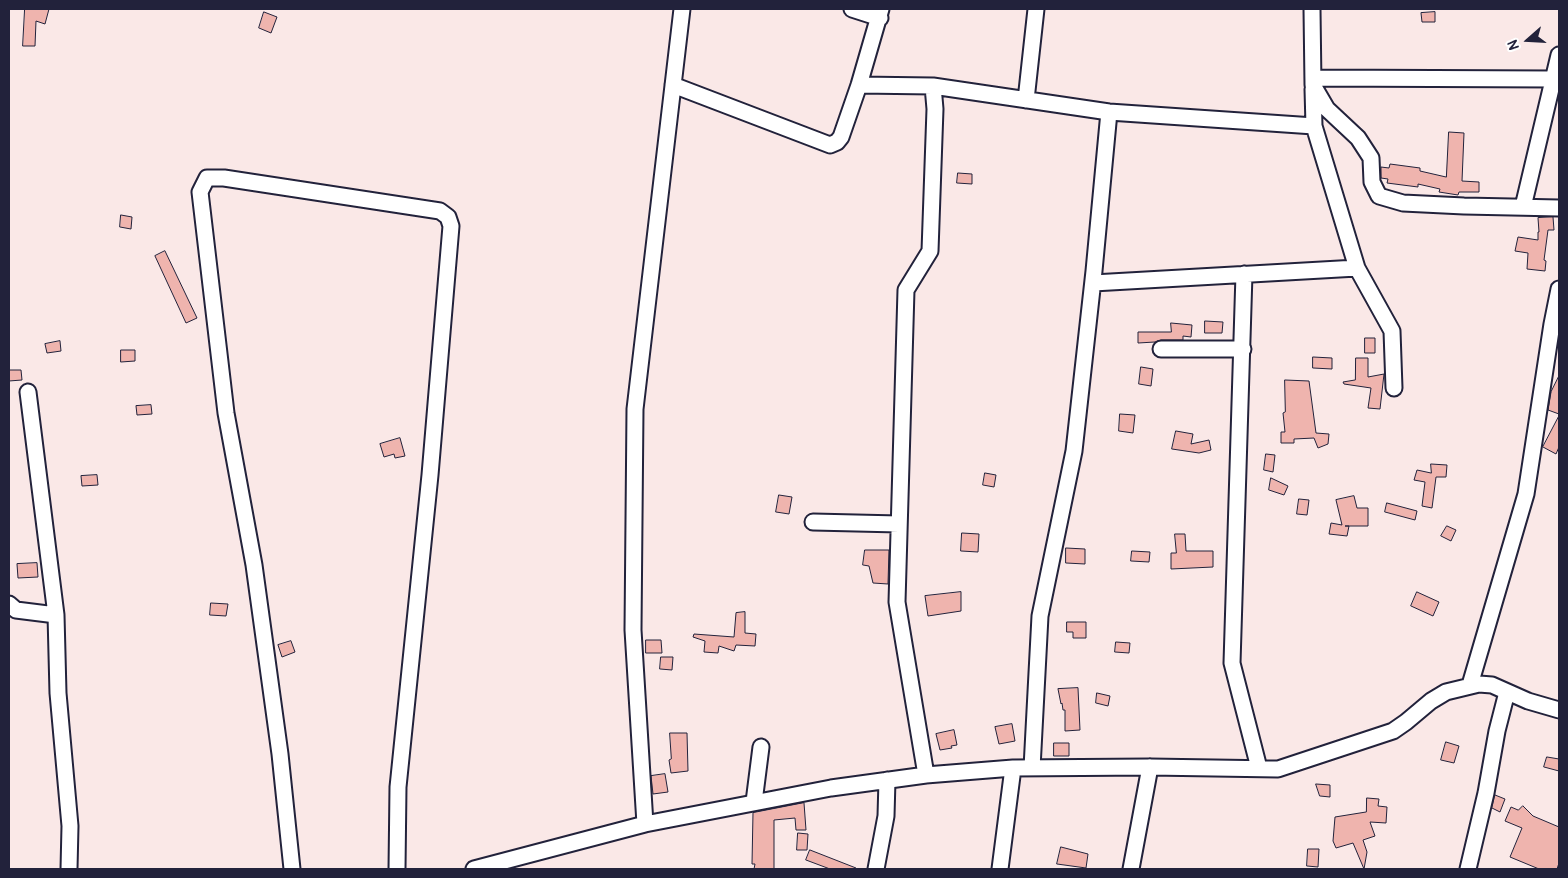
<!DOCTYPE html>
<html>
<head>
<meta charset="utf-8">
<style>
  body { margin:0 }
  #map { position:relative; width:1568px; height:878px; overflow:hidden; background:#fae8e7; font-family:Pangolin,sans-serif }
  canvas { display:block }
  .frame { position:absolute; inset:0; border:10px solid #22223b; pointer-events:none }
  .north { position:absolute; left:1503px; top:15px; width:50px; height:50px; -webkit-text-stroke:4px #fff; paint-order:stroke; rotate:251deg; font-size:14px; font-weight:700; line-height:20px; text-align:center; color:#22223b }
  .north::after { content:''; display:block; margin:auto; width:18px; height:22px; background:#22223b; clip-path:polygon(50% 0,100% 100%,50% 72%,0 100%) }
</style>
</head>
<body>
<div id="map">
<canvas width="1568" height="878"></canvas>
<div class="frame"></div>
<div class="north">N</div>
</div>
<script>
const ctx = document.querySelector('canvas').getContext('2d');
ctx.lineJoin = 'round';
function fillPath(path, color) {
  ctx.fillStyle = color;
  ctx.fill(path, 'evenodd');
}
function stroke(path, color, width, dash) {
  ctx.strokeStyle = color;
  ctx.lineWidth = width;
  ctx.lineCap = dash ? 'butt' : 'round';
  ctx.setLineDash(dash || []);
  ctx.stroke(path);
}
const building = new Path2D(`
  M25,9H49L45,24L36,21L35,46H23Z
  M264,12L277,17L271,33L259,28Z
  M1435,12V22H1422L1421,13Z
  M1449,132L1464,133L1462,181L1479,182V192H1459L1458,195L1439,192L1440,189L1418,184V187L1387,183L1388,179L1381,178V167L1389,168L1390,164L1420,168V171L1446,177Z
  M958,173L972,174V184L957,183Z
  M121,215L132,217L131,229L120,227Z
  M1553,217L1554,230H1548L1544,260L1546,261L1545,271L1527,269L1528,253L1515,251L1518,237L1538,240V232H1539L1538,218Z
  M165,251L197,318L186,323L155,256Z
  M1205,321L1223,322L1222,333H1205Z
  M1171,323L1192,325L1191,337L1183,336V340H1161L1155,342L1138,343V332H1171Z
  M1365,338H1375V353H1365Z
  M60,341L61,351L47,353L45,344Z
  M121,350H135V361L121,362Z
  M1313,357L1332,358V369L1313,368Z
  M1356,358H1368V377L1384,374L1380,409L1368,408L1371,388L1344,384L1343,382L1355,380Z
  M1141,367L1153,369L1151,386L1139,384Z
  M9,370H21L22,380L9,381Z
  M1559,376V414L1548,410L1551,392Z
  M1285,380L1309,381L1316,433L1329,434L1328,444L1318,448L1314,438L1294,439V443H1281V432H1285L1283,413L1285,412Z
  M151,405L152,414L137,415L136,406Z
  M1120,414L1135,415L1133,433L1119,431Z
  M1559,416V447L1556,454L1543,447Z
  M1176,431L1193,434L1191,444L1209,440L1211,450L1199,453L1172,449Z
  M400,438L405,456L395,458L394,454L384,457L380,444Z
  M1266,454L1275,455L1273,472L1264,470Z
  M1431,464L1447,465L1446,477H1436L1432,508L1422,506L1425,482L1414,480L1417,470L1431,473Z
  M985,473L996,475L994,487L983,485Z
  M97,475L98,485L82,486L81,476Z
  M1271,478L1288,486L1284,495L1269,490Z
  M779,495L792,497L789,514L776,512Z
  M1354,496L1357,508H1368V526H1345H1349L1347,536L1329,534L1331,523L1342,525L1336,500Z
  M1299,499L1309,500L1307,515L1297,514Z
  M1387,503L1417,511L1415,520L1385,512Z
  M1447,526L1456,530L1451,541L1441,536Z
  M962,533L979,534L978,552L961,551Z
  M1175,534H1185L1186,551H1213V567L1171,569V553H1176Z
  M1066,548L1085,549V564L1066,563Z
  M865,550H889L888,584L873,583L869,566L863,565Z
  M1132,551L1150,552L1149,562L1131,561Z
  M37,563L38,577L18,578L17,564Z
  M961,592V611L928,616L925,596Z
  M1417,592L1439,602L1433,616L1411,606Z
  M211,603L228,604L226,616L210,615Z
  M745,612V633L756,634L755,646L736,645L734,651L719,646L718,653L704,652L705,641L693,637L694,634L734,637L736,613Z
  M1067,622H1086V638H1073V632H1067Z
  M646,640H661L662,653H646Z
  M291,641L295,652L282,657L278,645Z
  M1116,642L1130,643L1129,653L1115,652Z
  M661,657H673L672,670L660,669Z
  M1078,688L1080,730L1065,731V710H1063L1062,703L1061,704L1058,689Z
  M1097,693L1110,696L1108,706L1096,703Z
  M1012,724L1015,741L999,744L995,727Z
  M954,730L957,745L951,746L952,748L940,750L936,734Z
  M670,733H687L688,771L671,773L669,760L671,759Z
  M1446,742L1459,746L1454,763L1441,760Z
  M1054,743H1069V756H1054Z
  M1547,757L1559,759V771L1544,767Z
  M665,774L668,792L653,794L651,776Z
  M1316,784L1330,785V797L1320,796Z
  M1495,795L1505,799L1500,812L1492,808Z
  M1367,798L1379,799L1378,806L1387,807L1386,823L1370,822L1375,836L1363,840L1367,852L1364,869L1353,843L1336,848L1333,841L1335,817L1366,812Z
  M804,803L806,830H796L795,818L774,820V869H754L755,864H752L753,813Z
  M1523,806L1533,816L1559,827V863L1557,869H1539L1510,857L1522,828L1505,821L1511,807L1518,810Z
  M798,833L808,834L807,850H797Z
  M1061,847L1088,854L1086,868L1057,864Z
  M1308,849H1319L1318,867L1307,866Z
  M810,850L856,868V869H830L806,860Z`);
fillPath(building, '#efb4ae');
stroke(building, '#22223b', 1);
const minor = new Path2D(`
  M852,9L880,18
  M1312,9L1313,85L1327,109L1358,138L1371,158L1372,182L1379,196L1403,203L1464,206L1559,208
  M1313,78L1554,79
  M673,85L830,145L837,142L841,137L859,85L881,9
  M859,85L933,86L1109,112L1314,126
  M1313,89L1314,126L1357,268L1392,331L1394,388
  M1026,100L1036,9
  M1523,207L1559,55
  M1244,274L1232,663L1259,768
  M1093,283L1357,268
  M1161,349H1243
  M28,392L56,615
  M813,522L899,524
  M9,604L16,610L56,615L58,693L70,826L69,869
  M1470,685L1526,494L1552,324L1559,289
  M1032,768L1040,616L1074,451L1094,271L1109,112
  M926,775L897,602L906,290L930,251L935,109L933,86
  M754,802L761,747
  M645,824L633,630L635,409L682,9
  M292,869L280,754L254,565L226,413L200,192L207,178H224L440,211L448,217L451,226L430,475L398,787L397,869
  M474,869L645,824L831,788L926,775L1013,768L1150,767L1278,769L1393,731L1406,722L1431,701L1446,692L1479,684L1492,685L1528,701L1559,710
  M876,869L886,816L887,780
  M1000,869L1013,768
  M1131,869L1150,767
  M1468,869L1486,793L1497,731L1507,692`);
stroke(minor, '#22223b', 19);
stroke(minor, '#fff', 15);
</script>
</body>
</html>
